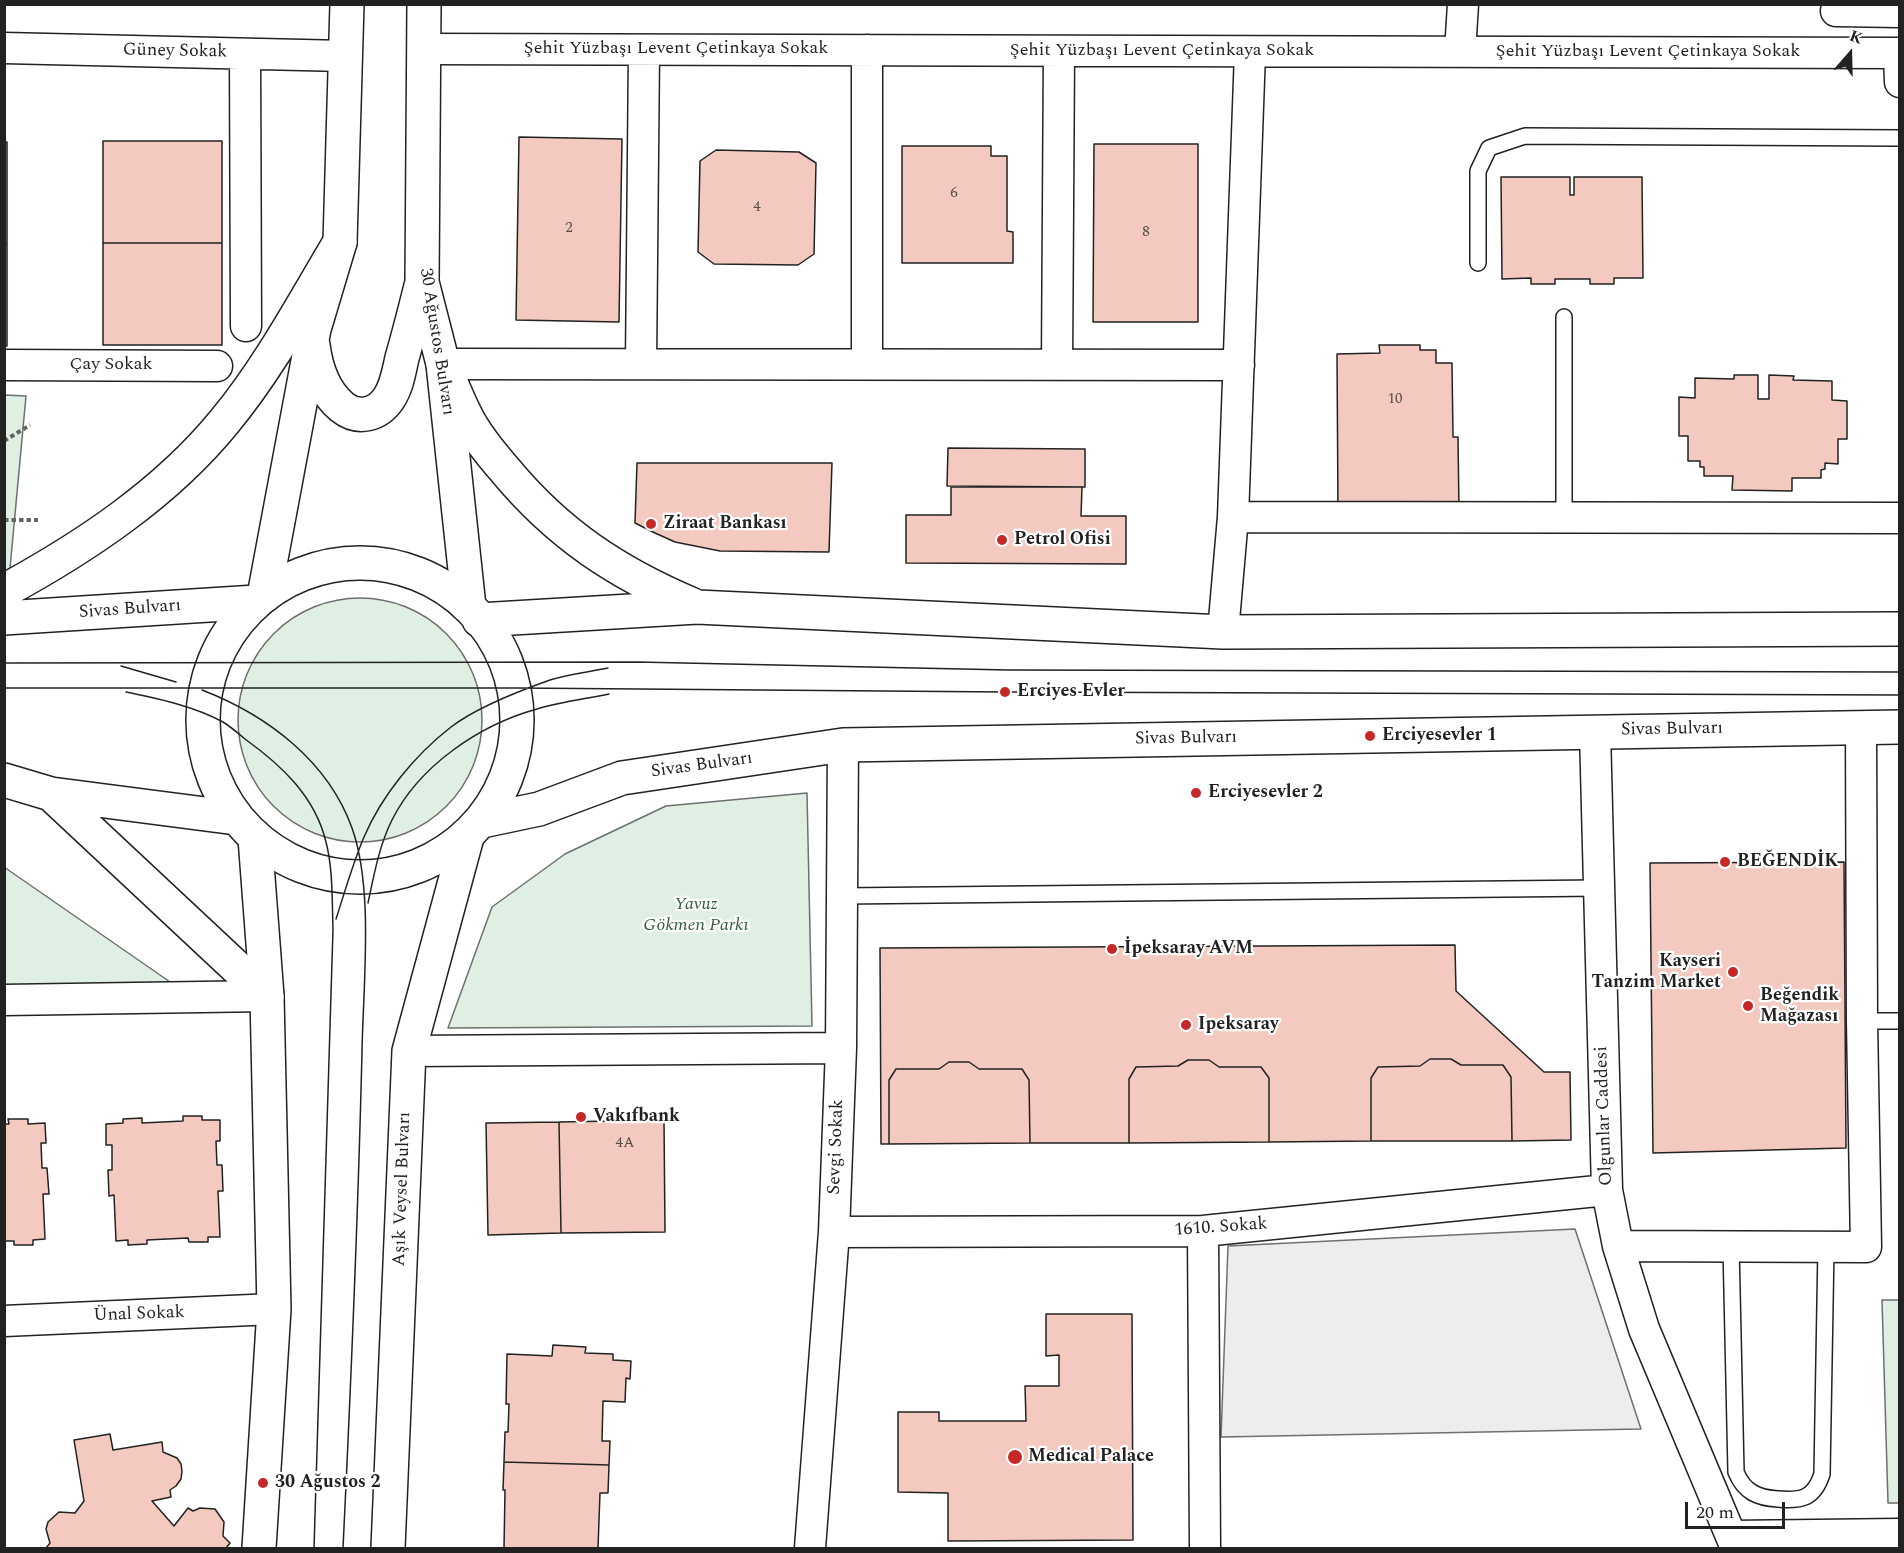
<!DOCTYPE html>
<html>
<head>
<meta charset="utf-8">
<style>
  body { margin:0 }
  #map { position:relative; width:1904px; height:1553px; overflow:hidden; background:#fff; font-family:Spectral,serif }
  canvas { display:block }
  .frame { position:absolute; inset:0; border:6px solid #222; pointer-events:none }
  .north { position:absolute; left:1820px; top:24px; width:60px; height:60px; -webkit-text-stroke:4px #fff; paint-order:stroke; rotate:20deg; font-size:16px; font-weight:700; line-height:24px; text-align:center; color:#222 }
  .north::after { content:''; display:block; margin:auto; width:21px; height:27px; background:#222; clip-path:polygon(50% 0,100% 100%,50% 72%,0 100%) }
  .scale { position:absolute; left:1685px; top:1502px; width:100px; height:27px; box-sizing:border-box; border:3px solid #222; border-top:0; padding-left:8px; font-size:18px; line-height:21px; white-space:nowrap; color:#222; -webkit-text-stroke:4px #fff; paint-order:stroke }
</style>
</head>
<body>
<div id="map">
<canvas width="1904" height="1553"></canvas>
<div class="frame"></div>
<div class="north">K</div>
<div class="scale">20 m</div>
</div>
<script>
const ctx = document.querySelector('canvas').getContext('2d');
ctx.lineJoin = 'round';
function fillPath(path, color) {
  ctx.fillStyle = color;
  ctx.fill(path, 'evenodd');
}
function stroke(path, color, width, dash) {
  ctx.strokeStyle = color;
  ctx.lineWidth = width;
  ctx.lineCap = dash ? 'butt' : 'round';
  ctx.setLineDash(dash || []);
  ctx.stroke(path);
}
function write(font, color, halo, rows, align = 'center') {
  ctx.font = font + ' Spectral,serif';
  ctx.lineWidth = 4.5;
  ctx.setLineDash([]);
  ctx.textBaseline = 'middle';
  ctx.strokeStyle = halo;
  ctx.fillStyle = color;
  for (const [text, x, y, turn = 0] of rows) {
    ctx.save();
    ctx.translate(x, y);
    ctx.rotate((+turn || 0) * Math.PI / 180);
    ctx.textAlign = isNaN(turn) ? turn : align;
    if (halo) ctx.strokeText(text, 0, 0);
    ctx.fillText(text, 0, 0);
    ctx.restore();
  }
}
const green = new Path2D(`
  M5,395L26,396L9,579L5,580Z
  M238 720a122 122 0 1 1 244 0a122 122 0 1 1-244 0Z
  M807,793L812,1026L448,1028L492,907L565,854L666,806Z
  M4,867L173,984L5,1006Z
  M1882,1300H1899V1503H1888Z`);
fillPath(green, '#e0efe3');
stroke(green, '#6f6f6f', 1.5);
const parking = new Path2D(`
  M1575,1229L1641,1429L1221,1437L1228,1246Z`);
fillPath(parking, '#ededed');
stroke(parking, '#6f6f6f', 1.5);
const building = new Path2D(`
  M519,137L622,139L619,322L516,320Z
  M103,141H222V243H103Z
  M4,142H7V244H4Z
  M1094,144H1198V322H1093Z
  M902,146H991V156H1007V231L1013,232V263H902Z
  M716,150L799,152L816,163L814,254L798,265L714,264L698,252L700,161Z
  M1501,177H1570V195H1574V177H1642L1643,278H1614V284H1590V279H1555V284H1531V278L1502,279Z
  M103,243H222V345H103Z
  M4,244H7V346H4Z
  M1379,345H1420V350H1436V363H1452L1453,437H1458L1459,511L1338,512L1337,354L1380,353Z
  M1734,375H1758V399H1769V375L1794,376L1793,380L1832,381V400L1847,401V439H1838V464L1825,463V469L1821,470V478H1792V491L1732,490L1733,476H1704V467H1700V461H1688V436H1679V397L1695,398V378L1734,379Z
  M948,448L1085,449V487L947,486Z
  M637,463H832L829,552L720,551L675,542L655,533L635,523Z
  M951,487H1082L1081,516H1126V564L906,563V515H951Z
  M1844,862L1846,1148L1653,1153L1650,863Z
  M1455,945L1456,991L1544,1072H1570L1571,1140L1512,1141L1511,1077L1503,1065H1461L1451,1059H1430L1420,1066L1378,1067L1371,1078V1141L1269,1142V1078L1261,1067H1219L1209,1060H1188L1178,1066L1136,1067L1129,1079V1143H1030L1029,1080L1022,1069H979L969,1062H949L939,1069H896L889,1080V1144H881L880,948Z
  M1430,1059H1451L1461,1065H1503L1511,1077L1512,1141H1371V1078L1378,1067L1420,1066Z
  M1188,1060H1209L1219,1067H1261L1269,1078V1142L1129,1143V1079L1136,1067L1178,1066Z
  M949,1062H969L979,1069H1022L1029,1080L1030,1143L889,1144V1080L896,1069H939Z
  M183,1116H202V1120H220V1141H216L217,1165H222L223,1191H218L220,1237H208V1242H189L188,1238L147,1240V1244L128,1245V1240L116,1241L114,1195L109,1196L108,1170H112V1145H106V1124L123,1123V1119L142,1118V1123L183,1121Z
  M8,1119H28V1124L45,1123L46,1143H41L42,1168H47L49,1194H43L45,1239L33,1240V1245H14V1241H4V1124H9Z
  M664,1120L665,1232L561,1233L559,1122Z
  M559,1122L561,1233L488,1235L486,1123Z
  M1046,1314H1132L1133,1540L948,1541V1493L898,1492V1412H939V1421H1026L1025,1386H1059V1355L1046,1356Z
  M553,1345L586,1347L585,1353L613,1354V1360L631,1361L630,1379L626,1378L625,1402L603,1401L602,1441H610L609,1465L504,1462L505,1432H508L509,1404H506L507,1354L552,1356Z
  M110,1434L113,1450L162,1442L163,1452L177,1458L181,1464L182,1471L181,1479L176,1486L170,1490L171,1497L152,1501L174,1526L188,1508L193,1511L200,1508L215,1509L224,1522L223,1536L230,1543L226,1548H46L50,1543L46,1529L48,1522L59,1512L75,1513L84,1501L74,1440Z
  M504,1462L609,1465L608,1493H600L598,1548H504L505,1490H503Z`);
fillPath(building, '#f3c9c0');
stroke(building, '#222', 1.5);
const service = new Path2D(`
  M1478,263V171L1489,148L1525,136L1900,138
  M1564,317V518
  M842,896L1599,888
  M1862,1021H1900
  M1731,1246L1736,1472C1744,1492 1758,1498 1778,1499C1801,1501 1814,1499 1822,1474L1826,1247`);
const minor = new Path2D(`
  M1836,11L1900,12
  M4,48L345,56
  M424,49L1900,53
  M1460,52L1463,4
  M1899,53L1900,82
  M245,54L246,326
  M443,364L1239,365
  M641,364L644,50
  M867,364V50
  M1057,364L1059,51
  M4,365L217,366
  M1233,517L1900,518
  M1223,632L1233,517L1250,52
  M1595,732L1607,1190L1618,1246L1644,1329L1736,1548
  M4,1000L267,996
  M409,1051L841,1048
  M1203,1231L1205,1548
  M834,1232L1203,1231L1607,1190
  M1618,1246L1866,1247L1862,1021L1861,727
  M4,1321L274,1309
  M1731,1536L1900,1534
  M810,1548L834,1232L841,1048L843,745`);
const primary = new Path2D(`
  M424,4L422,282L443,364L469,607
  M313,345C316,369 323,391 342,407C358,420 378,415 389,398C397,386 399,371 402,358C409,334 415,310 421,286
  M264,596L314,329L340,242L347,4
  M255,838L267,996L274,1309L259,1548
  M388,1548L409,1051L467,837`);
const trunk = new Path2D(`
  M443,364C451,382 458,401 467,418C477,437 491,454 505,470C558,534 617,573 693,605
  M203 720a157 157 0 1 1 314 0a157 157 0 1 1-314 0Z
  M4,591C85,547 166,493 224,422C269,368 304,302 340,242
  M4,618L256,602
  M479,620L697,607L1223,632L1900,629
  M4,780L51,794L236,818
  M51,794L267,996
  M482,821L539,809L622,778L843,745L1900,727`);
stroke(service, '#222', 18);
stroke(minor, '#222', 33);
stroke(primary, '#222', 36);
stroke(trunk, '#222', 36);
stroke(new Path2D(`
  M4,441L30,425
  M4,520H38`), '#646464', 4, [4.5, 3]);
stroke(service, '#fff', 15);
stroke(minor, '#fff', 30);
stroke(primary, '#fff', 33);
stroke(trunk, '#fff', 33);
stroke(new Path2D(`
  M4,663L637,662L1008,670L1900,672
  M121,666L176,682
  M4,688H517L1005,692L1900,695
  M202,690C267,715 328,761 352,828C374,889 363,987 362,1052C358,1218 351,1383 343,1548
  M126,692C159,699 194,706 223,722C231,727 238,733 245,739C281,765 315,796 326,842C333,869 332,900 333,929L314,1548
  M368,903C374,875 379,846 392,820C419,766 479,725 537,709C560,702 585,699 609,694
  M336,919C345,891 353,863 364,837C382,795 415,755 451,727C477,707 519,691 550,680C568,674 589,672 608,668`), '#222', 1.5);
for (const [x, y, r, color] of [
  [651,524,6,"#c62828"],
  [1002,540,6,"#c62828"],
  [1005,692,6,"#c62828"],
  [1370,736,6,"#c62828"],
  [1196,793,6,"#c62828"],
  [1725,862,6,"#c62828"],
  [1112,949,6,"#c62828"],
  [1733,972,6,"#c62828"],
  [1748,1006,6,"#c62828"],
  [1186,1025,6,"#c62828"],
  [581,1117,6,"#c62828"],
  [1015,1457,8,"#c62828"],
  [263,1483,6,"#c62828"]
]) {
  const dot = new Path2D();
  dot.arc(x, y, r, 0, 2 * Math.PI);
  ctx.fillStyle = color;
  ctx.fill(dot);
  stroke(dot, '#fff', 2);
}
write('15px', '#564c4a', null, [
  ["6",954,194],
  ["4",757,208],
  ["2",569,229],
  ["8",1146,233],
  ["10",1395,400],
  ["4A",625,1144]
]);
write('18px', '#222', '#fff', [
  ["Şehit Yüzbaşı Levent Çetinkaya Sokak",676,49],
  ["Şehit Yüzbaşı Levent Çetinkaya Sokak",1162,51],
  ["Güney Sokak",175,52,1],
  ["Şehit Yüzbaşı Levent Çetinkaya Sokak",1648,52],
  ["30 Ağustos Bulvarı",436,342,81],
  ["Çay Sokak",111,365],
  ["Sivas Bulvarı",130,610,-4],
  ["Sivas Bulvarı",1672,730,-1],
  ["Sivas Bulvarı",1186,739,-1],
  ["Sivas Bulvarı",702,766,-8],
  ["Olgunlar Caddesi",1605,1116,-92],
  ["Sevgi Sokak",837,1147,-88],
  ["Aşık Veysel Bulvarı",403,1189,-88],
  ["1610. Sokak",1221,1228,-4],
  ["Ünal Sokak",139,1315,-2]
]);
write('bold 18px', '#222', '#fff', [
  ["Ziraat Bankası",663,524],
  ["Petrol Ofisi",1014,540],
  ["Erciyes Evler",1017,692],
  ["Erciyesevler 1",1382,736],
  ["Erciyesevler 2",1208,793],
  ["BEĞENDİK",1737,862],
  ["İpeksaray AVM",1124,949],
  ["Kayseri",1721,962,"right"],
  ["Tanzim Market",1721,983,"right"],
  ["Beğendik",1760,996],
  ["Mağazası",1760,1017],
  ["Ipeksaray",1198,1025],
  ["Vakıfbank",593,1117],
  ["Medical Palace",1028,1457],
  ["30 Ağustos 2",275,1483]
], 'left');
write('italic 18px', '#2f5e38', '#fff', [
  ["Yavuz",696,905],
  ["Gökmen Parkı",696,926]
]);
</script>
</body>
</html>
